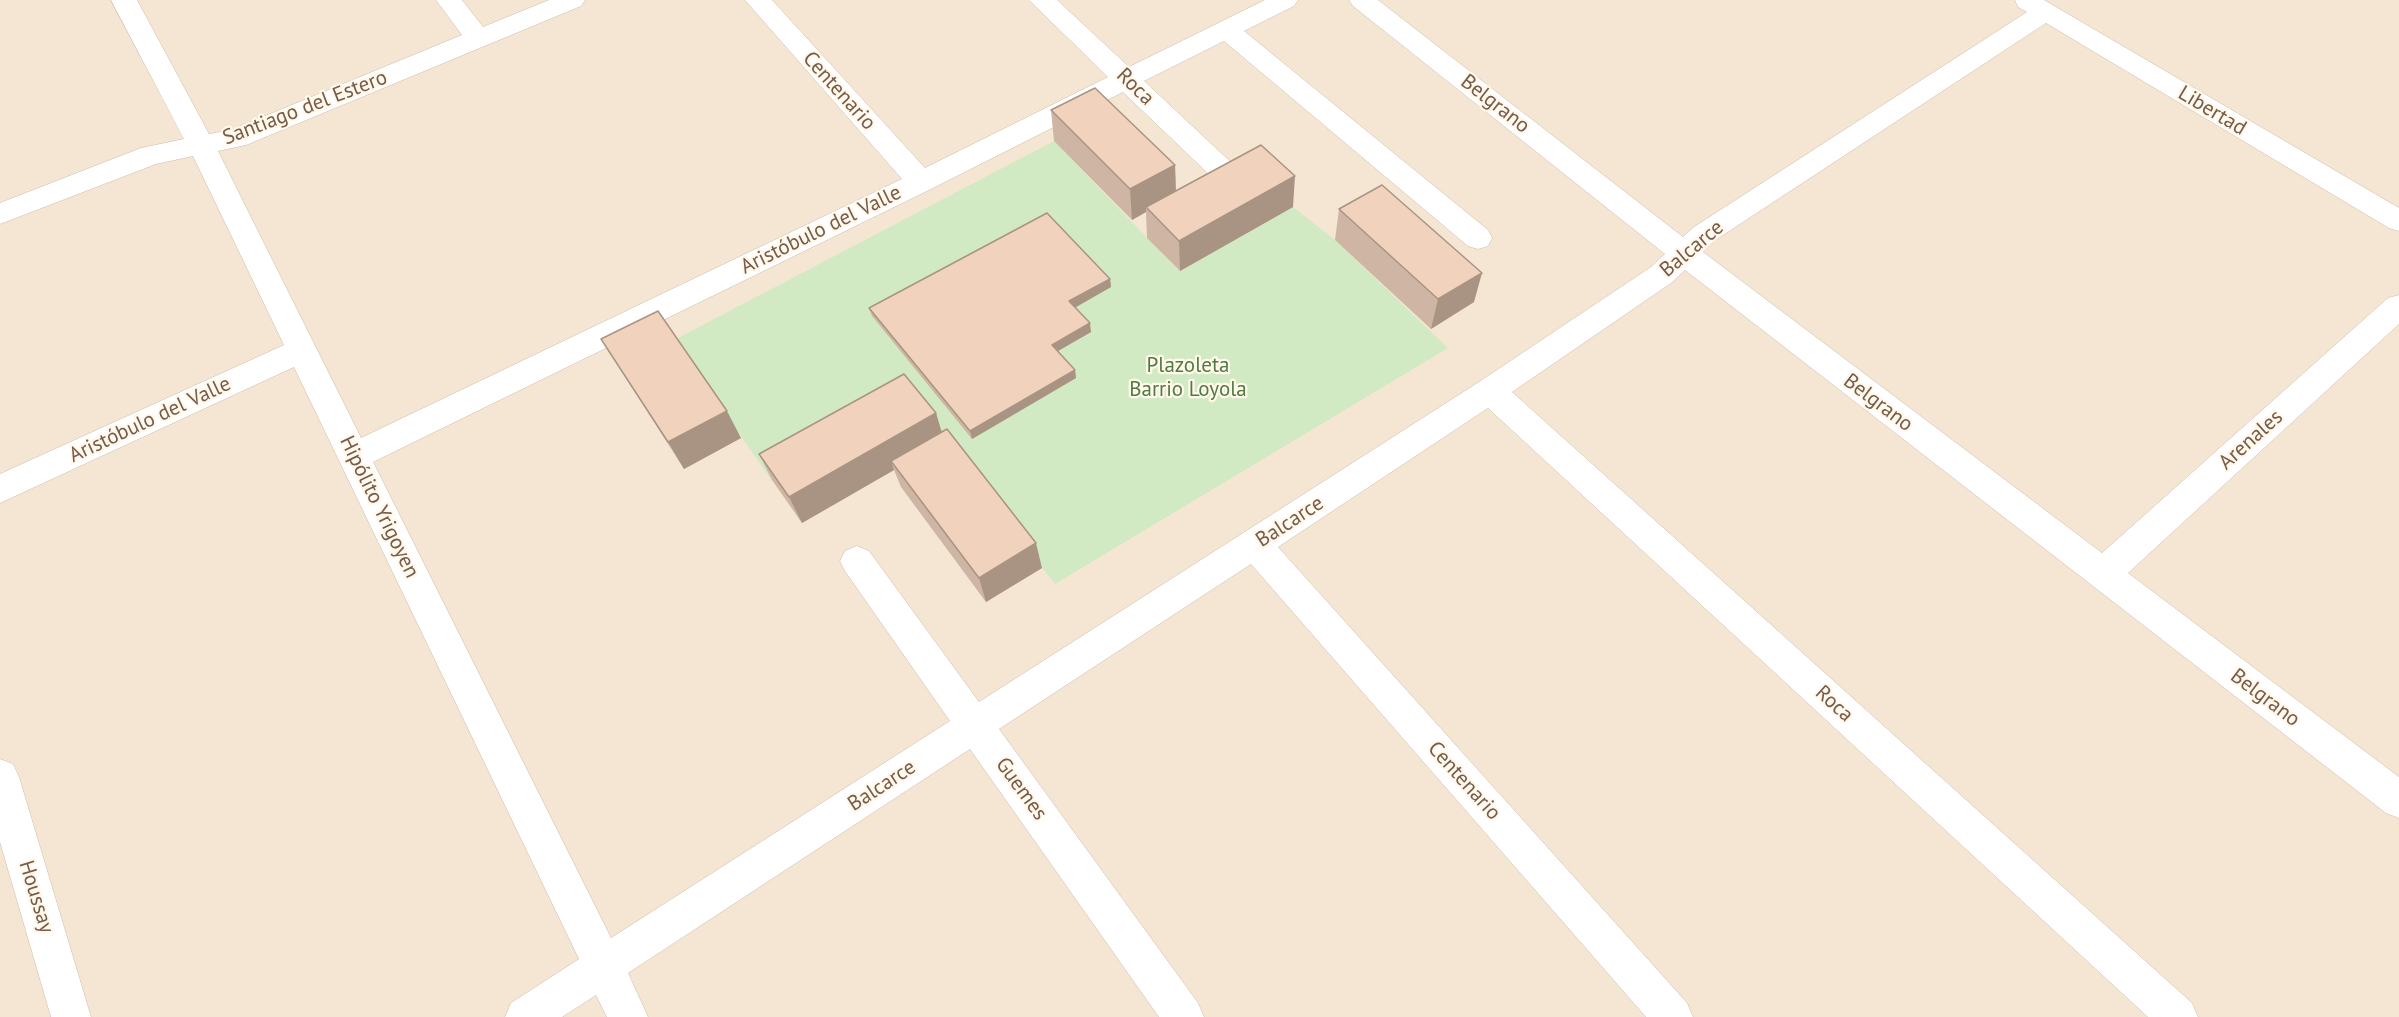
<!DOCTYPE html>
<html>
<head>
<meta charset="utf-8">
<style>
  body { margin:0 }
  canvas { display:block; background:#fcf4e5 }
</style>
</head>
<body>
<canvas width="2399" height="1017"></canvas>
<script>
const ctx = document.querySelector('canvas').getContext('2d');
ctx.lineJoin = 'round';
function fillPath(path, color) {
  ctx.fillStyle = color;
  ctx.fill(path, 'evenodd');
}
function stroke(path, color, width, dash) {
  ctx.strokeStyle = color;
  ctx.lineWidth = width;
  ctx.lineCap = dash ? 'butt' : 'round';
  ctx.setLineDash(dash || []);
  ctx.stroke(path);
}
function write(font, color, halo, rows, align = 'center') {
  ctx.font = font + ' "PT Sans",sans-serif';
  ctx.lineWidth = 4.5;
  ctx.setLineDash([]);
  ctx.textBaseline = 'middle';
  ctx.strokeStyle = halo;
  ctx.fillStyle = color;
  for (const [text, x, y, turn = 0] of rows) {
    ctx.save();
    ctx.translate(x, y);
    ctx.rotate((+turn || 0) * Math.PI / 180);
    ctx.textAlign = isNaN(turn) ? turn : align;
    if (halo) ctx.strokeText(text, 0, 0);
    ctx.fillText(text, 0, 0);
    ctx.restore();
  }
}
fillPath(new Path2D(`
  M0,0H2399V1017H0Z`), '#f4e6d3');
fillPath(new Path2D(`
  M1054,141L1179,271L1293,207L1335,240L1448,348L1055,584L913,402L772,481L674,340Z`), '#d2eac3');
const minor = new Path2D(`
  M111,0H137L209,134L231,130L462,35L436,0H462L483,27L549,0H585L581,6L246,145L218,151L361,438L902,179L745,0H772L925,168L1108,77L1029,0H1057L1129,67L1265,0H1298L1294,6L1244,31L1488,230L1492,238L1488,246L1478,249L1468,246L1224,41L1144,81L1237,168L1241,175L1237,182L1227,185L1217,182L1123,92L931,189L373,462L611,938L950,721L845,571L840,561L845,551L857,546L869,551L979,702L1479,382L1651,267L1665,254L1353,6L1349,0H1378L1683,237L1694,227L2027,12L2018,7L2015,0H2044L2399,208V231L2389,228L2046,23L1714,241L1703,252L2102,553L2388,298L2399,295V324L2128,573L2399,777V818L2386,813L1685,270L1671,283L1512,392L2192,1003L2198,1017H2148L1488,408L1278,547L1687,1003L1693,1017H1646L1251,564L999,729L1198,1003L1204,1017H1159L970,749L628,973L648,1017H607L596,995L562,1017H505L511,1003L579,959L294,367L0,503V474L284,345L193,156L156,164L0,224V203L141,148L184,139Z
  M0,759L13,764L19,777L91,1017H51L0,842Z`);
stroke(minor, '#cebcab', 1);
fillPath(minor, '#fff');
fillPath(new Path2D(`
  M1051,110L1175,165L1176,191L1293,207L1180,271L1147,238L1146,212L1132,220L1054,141Z
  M1339,209L1474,302L1431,329L1335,240Z
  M1110,279L1111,287L1075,307L1091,332L1057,351L1075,370L1076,378L972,439L872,316L869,308Z
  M601,339L741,438L684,469L619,367Z
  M936,413L942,432L1042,568L986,602L901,487L894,470L802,523L772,480L759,454Z`), '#cfb5a3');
fillPath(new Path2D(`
  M1175,165L1176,196L1146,207V212L1132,220L1130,189Z
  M1295,176L1293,207L1180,271L1179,241Z
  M1482,273L1474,302L1431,329L1438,299Z
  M1110,279L1111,287L1071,310L1069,301Z
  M1090,323L1091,332L1053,354L1052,345Z
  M1075,370L1076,378L972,439L970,431Z
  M727,411L741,438L684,469L668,442Z
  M936,413L944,441L891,461L894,470L802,523L789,497Z
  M1036,543L1042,568L986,602L979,578Z`), '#a99484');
const building = new Path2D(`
  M1095,88L1175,165L1130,189L1051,110Z
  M1261,145L1295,176L1179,241L1146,207Z
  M1382,185L1482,273L1438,299L1339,209Z
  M1047,213L1110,279L1069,301L1090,323L1052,345L1075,370L970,431L869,308Z
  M658,311L727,411L668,442L601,339Z
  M904,374L936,413L789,497L759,454Z
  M947,429L1036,543L979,578L891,461Z`);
fillPath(building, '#f1d3bd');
stroke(building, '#a99484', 1.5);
write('21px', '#755b4a', '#fff8eb', [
  ["Roca",1135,87,44],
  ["Centenario",839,91,48],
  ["Belgrano",1495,104,38],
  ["Santiago del Estero",305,108,-21],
  ["Libertad",2212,111,31],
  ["Aristóbulo del Valle",821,230,-26],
  ["Balcarce",1692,249,-40],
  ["Belgrano",1878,403,37],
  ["Aristóbulo del Valle",150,420,-25],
  ["Arenales",2251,440,-42],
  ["Hipólito Yrigoyen",379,507,64],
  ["Balcarce",1290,522,-33],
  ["Belgrano",2265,698,37],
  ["Roca",1834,704,42],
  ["Centenario",1464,781,48],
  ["Balcarce",882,786,-33],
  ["Guemes",1021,789,54],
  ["Houssay",36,897,73]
]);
write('21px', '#517a42', '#fff8eb', [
  ["Plazoleta",1188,366],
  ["Barrio Loyola",1188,390]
]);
</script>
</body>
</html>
